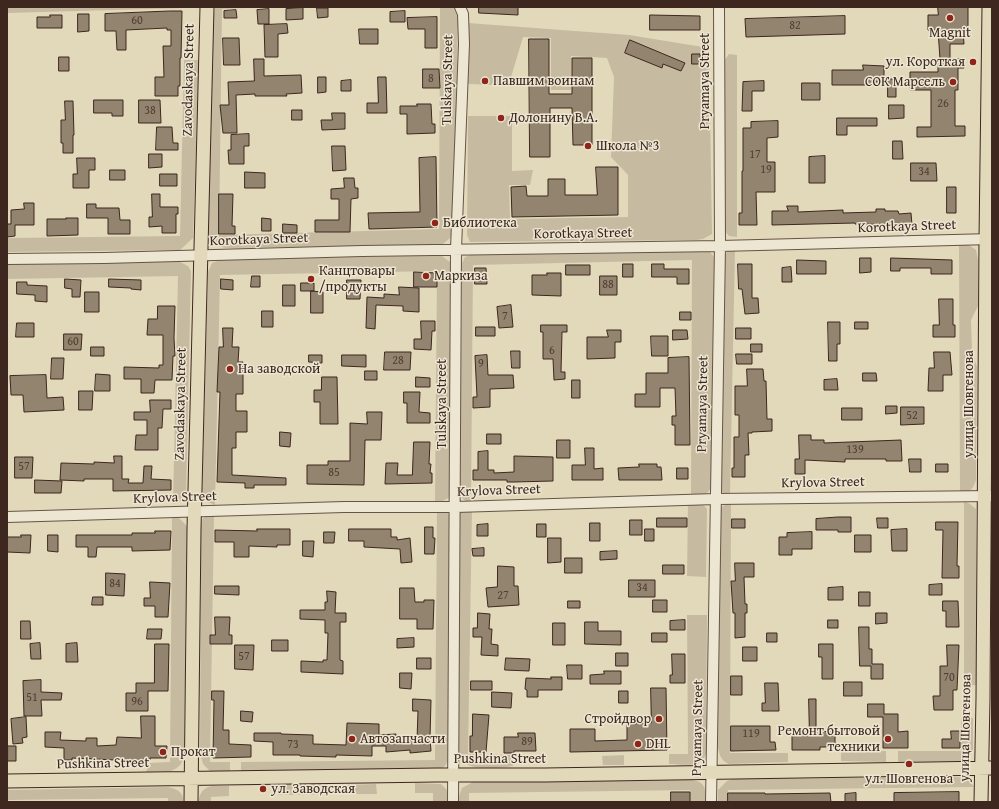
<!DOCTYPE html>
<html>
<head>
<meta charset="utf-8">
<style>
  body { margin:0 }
  #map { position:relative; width:999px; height:809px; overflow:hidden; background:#e2d9ba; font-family:"Gentium Book Plus",serif }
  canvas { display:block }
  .frame { position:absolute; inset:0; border:8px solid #3d271f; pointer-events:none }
</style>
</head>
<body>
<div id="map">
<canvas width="999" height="809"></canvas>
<div class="frame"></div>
</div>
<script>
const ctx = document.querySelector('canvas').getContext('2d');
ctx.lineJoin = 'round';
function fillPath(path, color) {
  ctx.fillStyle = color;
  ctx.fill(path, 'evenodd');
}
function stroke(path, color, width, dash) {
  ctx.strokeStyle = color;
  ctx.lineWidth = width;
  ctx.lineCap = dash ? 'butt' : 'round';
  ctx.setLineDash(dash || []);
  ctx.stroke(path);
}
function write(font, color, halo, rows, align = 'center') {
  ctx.font = font + ' "Gentium Book Plus",serif';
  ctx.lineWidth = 3;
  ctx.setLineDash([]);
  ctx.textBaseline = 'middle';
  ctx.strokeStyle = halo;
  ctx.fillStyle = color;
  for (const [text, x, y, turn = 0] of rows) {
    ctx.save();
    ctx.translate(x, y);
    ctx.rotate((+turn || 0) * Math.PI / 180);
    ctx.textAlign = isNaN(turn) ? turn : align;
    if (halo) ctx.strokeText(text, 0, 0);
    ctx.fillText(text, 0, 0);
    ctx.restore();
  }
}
fillPath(new Path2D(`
  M7,7H185L184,8L7,13Z
  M215,7H268L222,9L219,235L439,229L440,7H453L458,16L454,225L450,238L442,245L225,248C215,246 211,241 208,232L213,19Z
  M468,23L629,35L709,48L712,234L703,239L696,240L470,242L467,235L468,116H512V171L533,170L530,185H509L510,219L628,217V175L611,157L614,77L607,58L571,56V90H551V38L523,37L509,84L495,85L468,84Z
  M729,54L737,55V237L729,236L723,229L724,61Z
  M184,60H199L193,238L180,250L7,252V238L180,236Z
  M959,245H969L976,250L978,260V306L971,320L972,351L977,367L976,480C972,491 971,491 960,492Z
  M702,249L710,252L714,257L712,483C710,495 703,496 691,496L692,260L473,265L471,503C464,501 462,499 460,492L462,263L465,257L473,254Z
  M735,249L730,494L723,493L720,489L723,256L728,251Z
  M438,255L442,256L450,262L452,273L451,495C446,501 442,501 435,502L437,271L220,275L215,505L208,502L202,494L208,272L212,263L220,260Z
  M178,261L188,266L191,271L186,496L184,500L173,504L178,276L7,279V263Z
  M964,501L970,504L976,509V685L964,686Z
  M688,502C697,502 702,502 707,509L706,577L687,576Z
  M731,503L730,753H788V762L729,764C720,761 719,752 717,744L720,511L723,506Z
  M462,509H472L468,754L513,755V766C498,768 465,774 459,754V512Z
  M437,510C444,511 448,511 452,518L449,760L445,766L442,768L241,771V762L435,760Z
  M210,515H214L210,762H230V771H210L203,764L200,753L201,525L203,518Z
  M172,517L179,518L187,526L184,756C182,764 179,768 171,771L146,772L150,763L170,762Z
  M687,615H707L706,754C701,769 682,764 669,764V754H688Z
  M961,718H973V751L968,758L964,761L898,762V751H961Z
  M841,751H886V762L841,761Z
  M624,755V765H603L602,756Z
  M953,777C964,777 968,778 974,787L728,790L727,802H718V790L727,781L734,779Z
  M692,780C706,782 706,790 706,802H690V790L469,793V802H457L462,788L473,782Z
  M415,783L441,784L447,790L448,802H433V793H415Z
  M278,784H328V794L278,795Z
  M376,784L377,794H347L346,785Z
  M213,786H229V796L211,797V802H198C200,793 203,787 213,786Z
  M168,787C177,789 184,792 183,802H168V798L7,800V790Z`), '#c6bba0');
const building = new Path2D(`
  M479,7H518V15L479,13Z
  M938,7H968V30H963L964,44H950V59H964V68H958V90H955V126H965V136L917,137V127H931V90H910V72H938V59H940L938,30H928V15H938Z
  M303,8V19L286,20V9Z
  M317,8H328V17L318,18Z
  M269,9V24H258L257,10Z
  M236,10L237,18H224V11Z
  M170,11H182L181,58H180V86H178V96H155V77H164L163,46H171V30H167V28L126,30V50H117L116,31H105V14Z
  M405,11V22H390V12Z
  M78,14H89V31L78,32Z
  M50,15H62V28H37V17H50Z
  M650,15L700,16V30H650Z
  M845,16V34L746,37L745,19Z
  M437,17V48H425V29H408L407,18Z
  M287,24L288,33L278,34V57H265L264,25Z
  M359,29H378V44H360Z
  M223,38H239L240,65H224Z
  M529,39H549V94H572V58H592V145H573L572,108H550V157H530Z
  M630,40L685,63L681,71L663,64L662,68L625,53Z
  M692,54H700V64H692Z
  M59,57H69V71H59Z
  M254,59H264V76L301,75L302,93L286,94L287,96H255V94L236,95L237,133H223L220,105H229L228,82L254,81Z
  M863,65L884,66V82H873L872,85H832V70H863Z
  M423,69H439L440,88H423Z
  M318,77H326V92L318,93Z
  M378,77H386L387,113H367V103H378Z
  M888,79H896V97H888Z
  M351,80V91H341V81Z
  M764,81V91H752V111H742L743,82Z
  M802,83H820V100H802Z
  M94,100H123V116H112V113H94Z
  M139,100H160L161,123H139Z
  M65,101H73L74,135H73V153H63V143H61V120H65Z
  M417,104H431L432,124H435V133L407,134V114H400V106H417Z
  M889,105H904V118L889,119Z
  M292,110H302V120H292Z
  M332,113H345V129L322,130L321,120H332Z
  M837,118H877V126H847V135H837Z
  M778,121V137L767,138V162H775V192H756L757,225H739V213H742V171H743V128H751V122Z
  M157,127H172L173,143H178V150H156Z
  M249,134V146H244V164H229L228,150H231V135Z
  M893,141H902L903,159H893Z
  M332,146H345L346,170L333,171Z
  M149,154H162V167L149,168Z
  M825,156V183H809V157Z
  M436,157L437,227L369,229L368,213L420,212L419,158Z
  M77,158H95V170H89V188H73V174H77Z
  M911,163H936L937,181H911Z
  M596,167H618V215L512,217L511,187L526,186L527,196H548V179H565V195H597Z
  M110,170H125V180H110Z
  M245,172L265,173V188H245Z
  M160,174H177V186H160Z
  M344,178H354L355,188H358V198L351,199L350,232H315V220H339V199H331V189L344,188Z
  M947,187H956V213H947Z
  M152,194H160V207H178V214H176V233H162V226L149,227V217H152Z
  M219,194H233L232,226H235V234H219Z
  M24,203H34V225H15V236L7,237V224H11V210L24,209Z
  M87,204H96V208H119L120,220H130V234H108V218H87Z
  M787,206H798V212L843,210V213L876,212V209H885V211H898L899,214L911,213L912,225L855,224V223L772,225V211H788Z
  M66,218H78V235L47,236V219H66Z
  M262,218L271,219V231H262Z
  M283,224L297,225V233H283Z
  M860,258H871V272L860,273Z
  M891,258L952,260V274H931V268H900V271H891Z
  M797,260L826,261V274H797Z
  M623,264H633V277H623Z
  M652,264H664V269H689V284H677V277H652Z
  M738,264H752V298H758L759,313L745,314L742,289H739Z
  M566,265H590V275H566Z
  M791,267L792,282H782V268Z
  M475,268H486L487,284H475Z
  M414,272L437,273V287H414Z
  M547,273H561V296L532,295V275H547Z
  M252,276H260V287H251Z
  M600,276H617V295H600Z
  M65,279L81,280L80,297H72V289L65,288Z
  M109,279L141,280V290L131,289V288L109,287Z
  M221,279L233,280V290L221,289Z
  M347,280H361L360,299H347Z
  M17,282H27V285L47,286V302L35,301V295L17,294Z
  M301,283H314V291H301Z
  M283,285H295V306H283Z
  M399,287L419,288V312L403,311V306L376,305L375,329L366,328L367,297L384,298V294L399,295Z
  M311,291L323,292V313H311Z
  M85,292H99V312H85Z
  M939,299H953V325H955V337H933V325H939Z
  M511,305L513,327L499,328L497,307Z
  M158,306H175L174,338L175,356H173L172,380H155L154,393H141V379H124V367L159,368V365H163V335H147L148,319H157Z
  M262,311H273V327H262Z
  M680,312H691V320H680Z
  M421,321H435V331H432L431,350L414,349V339H421Z
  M828,322H840V344H837V361H829Z
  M855,322H868V329H855Z
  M17,323H34V337H16Z
  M541,325H567V332H562L561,372H565V379L554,380L553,359H543V332H541Z
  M476,327H495V336H476Z
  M223,328H233L232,347H239L238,362H243V394H236V411H247V432H236V448H232V475L286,478V485H254V488H245V483L217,482L220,392H217L219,347H223Z
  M736,328H751V339H736Z
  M607,330H621V342H615V358L587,359V337H608Z
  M673,330H687L688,339L673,340Z
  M64,334H82L81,350H64Z
  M651,336H668V356H652Z
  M751,344H762V352H751Z
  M91,347H104V356H91Z
  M511,351H520V368H512Z
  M385,352H411L410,370H384Z
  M934,352H950L952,375H943V391H928L929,368H934Z
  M736,354H752V364H737Z
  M309,355H322V363L309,362Z
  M342,355H366V367L342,366Z
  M487,355L488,375H513L514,388L490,389V407L473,408V397H477L475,356Z
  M689,357L690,445H675V425H672V416H676L675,388H660V407H635V394H646V373H668V358Z
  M52,358H64L63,379H51Z
  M747,369H763L764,381H766L767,419H772V431L752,432V433H748L749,455H745V477H732V468H734V437H739V415H735V386H747Z
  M365,371H377V380H365Z
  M863,373H876L877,381H863Z
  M96,374L110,375V391H95Z
  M46,375L47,398L63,397L64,410L24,412L23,395H11L10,376Z
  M322,377H337L338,424H320V402H314V390H321Z
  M416,377L430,378V387H416Z
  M837,379L838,390H824V380Z
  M572,380H580V398H572Z
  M79,391H93L92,410H79Z
  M404,392H420L419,412L430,413V423H407V403H404Z
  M150,400H171V409H163L162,428H158V450H135L136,435H147V420H134V412H150Z
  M886,406H897V413L886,414Z
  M901,407H924V424L901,425Z
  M842,408H862V420H842Z
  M367,412H382L381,440H365L364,485L307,484V465H328V461H350V423L367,424Z
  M280,432L291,433L290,447L280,446Z
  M487,434H501V444H487Z
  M799,435H811V440H824V443L901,440L902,461H886V459H845V462L805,460V474H795V459H799Z
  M557,440H570V458H557Z
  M414,442H430L429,464H431L430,473H432V483L385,484L386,463H398L397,475H412Z
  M585,448H594V469L603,468V480H572V465H585Z
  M488,451V470H494V473L514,472V456L553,457V481L514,482H507V480H473V470H478V452Z
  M114,456H122V479H129L128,483H143L144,466H152L151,479L171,480V490L113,491V479H84V481L60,480L61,463L94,464V462L114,463Z
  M15,457H33L32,478H15Z
  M909,459H921V472H910Z
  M639,464H657V467H661L662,480H619L618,468L639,467Z
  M936,464H948V472H936Z
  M677,468H688V479H677Z
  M35,480L62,481L61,493H35Z
  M838,517H851V532H838V530H816V519Z
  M657,518H687V527H657Z
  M877,518H888V528H878Z
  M732,519H745V528H732Z
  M630,520H642V535H630Z
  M936,522H958L957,566H959V578H942L943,530H936Z
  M590,523H600V541H590Z
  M488,524V536H477V525Z
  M537,524H546V537H537Z
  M425,527H433V538H435L434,554H425Z
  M257,529H290V545H277V547L249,546V557H234V542H215V530L257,531Z
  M349,529H391V537H397V540L410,538L412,562L401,563L400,549L364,547V541H349Z
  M645,529H654V541H645Z
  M907,529V551H892L891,530Z
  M155,531H171L170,550L132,551V547H97L96,557H88V547H76V535H132V533H155Z
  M324,532H335L334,543H324Z
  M812,532V549H792V555H779V537H787V533Z
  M21,535H31L30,553L7,552V537H21Z
  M48,535H58V552L48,551Z
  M855,535H871V552H855Z
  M548,538H561V562L548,563Z
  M303,541H314L313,557L303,556Z
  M484,548V556H473L472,549Z
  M617,551V559L600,560V552Z
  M565,558H582V573H565Z
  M735,563H754V577H744L745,604H747V613H745V637L735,638V613H733L731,581H735Z
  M663,565H684V574H663Z
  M498,566L514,567V586H518L519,605L488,607L486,588L497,587Z
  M106,573L125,574L124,596L106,595Z
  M629,580H655V597H629Z
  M150,582L170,583L168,617H155V606H144V598H150Z
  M942,584V595H929V585Z
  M215,586H239V595L215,594Z
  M843,587V600H828V588Z
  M400,588H414L415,602H424V600H434L433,629H417V619H400Z
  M327,591L336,592L335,613H346V622H340V660L343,661V674L301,672V661L323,662V660H327L328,633H325V620L300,619V610H325V602H327Z
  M859,592H870V606H859Z
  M93,597H103V605H92Z
  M653,600H667V612H653Z
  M568,601H580V608H568Z
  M943,601H958L959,627H946V611H943Z
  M478,613L490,614L489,629H492L491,644L498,645V656L481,655L482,637H473V628H477Z
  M876,613H887V623L876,624Z
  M215,617H230L229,635H232V644H210V635H215Z
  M685,620V630H670V621Z
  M828,620H838V628H828Z
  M21,621H30L31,639H21Z
  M585,622H598V631H621V645L585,644Z
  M553,623H565V645H553Z
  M859,627H869V649H872V664H883V679H871V666H860Z
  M148,629H162L161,639H147Z
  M652,633H667V642H652Z
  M767,633H777V642H767Z
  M414,638V647L397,648V639Z
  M272,640H288V651H272Z
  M40,643L41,659H31L30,644Z
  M77,643L78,662H66V644Z
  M155,644H169L168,691H148V711H126V693H136V683H154Z
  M819,644H833V679H822V657H819Z
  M235,645H254L253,670L235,669Z
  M947,645H959L957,690H953V710H934L933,696H940V666H947Z
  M743,647H757V661H743Z
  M616,653H628V666H616Z
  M672,654H685V683H670V675H672Z
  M417,658H431V669H417Z
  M506,658L530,659L529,671L505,670Z
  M567,665H582V679H568Z
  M604,671H621V684H590V675L604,674Z
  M400,673H412L411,689L400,688Z
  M731,676H742V695H731Z
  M551,677H562V690H538V697H527V690L525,689L526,678L551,679Z
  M41,680V692L62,693L61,700H41L42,716H24L23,681Z
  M471,681H492V690H471Z
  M844,682H862V696H844Z
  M765,683H778L779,711H762V703H765Z
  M651,688H666L667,750L570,752V729H595V741L627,740V724L651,723Z
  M212,691H224L223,730H229V744L251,745V757L213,758L214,700H212Z
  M619,691H628V703H619Z
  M492,692L512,693L511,708L492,707Z
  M413,699L431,700L430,738L431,751L410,753V750L386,752V746H372V756L336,755V757L300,756V755H273V742L254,741V733H281V734L313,735V744L346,745L347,723L379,724V735L396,734V742L417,740L418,711H413Z
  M809,699H816V731L835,732V747H820V750H792V736L807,735L806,731H809Z
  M868,704H884V714H898V732L908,731V748H883V717H868Z
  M241,711L253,712L252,722L241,721Z
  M473,714L489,715L486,752H470V736H472Z
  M141,716H155V746H167L166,758H150V760L137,761L72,758V760H64V748L45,747V732H61L60,740L86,741V738H97V746L116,745L117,737L141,738Z
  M26,717L27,737L22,738L23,743L13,744L11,719Z
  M731,726H770V742H775L776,750L731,751Z
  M951,731H960V748H942V739H951Z
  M518,733H535L536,751H514V753H504V737H518Z
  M8,746H16V761H8Z
  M671,792H690V802H671Z
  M959,792V802H894V793Z
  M728,793H765V794L830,793L831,802H728Z
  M856,793V802H845V794Z`);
fillPath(building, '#938470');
stroke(building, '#3d271f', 1);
const minor = new Path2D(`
  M7,259L104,258L362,251L720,246L992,239
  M7,517L344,507H456L716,499L992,496
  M453,802L456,249L464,44L463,14L460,7
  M711,802L720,246L719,7`);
const major = new Path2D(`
  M7,781L436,775H545L992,768
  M191,802L194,529L207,7
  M981,802L983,699L986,239L989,7`);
stroke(minor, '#665446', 12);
stroke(major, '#3d271f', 15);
stroke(minor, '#ece6d2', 10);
stroke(major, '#e2d9ba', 13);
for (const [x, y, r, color] of [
  [950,18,4,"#8f2418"],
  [973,62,4,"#8f2418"],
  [485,81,4,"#8f2418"],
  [953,82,4,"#8f2418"],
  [501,118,4,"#8f2418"],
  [588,146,4,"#8f2418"],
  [435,223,4,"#8f2418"],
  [426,276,4,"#8f2418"],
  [311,279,4,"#8f2418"],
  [230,369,4,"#8f2418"],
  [659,719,4,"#8f2418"],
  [352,739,4,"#8f2418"],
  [888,739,4,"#8f2418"],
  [638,744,4,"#8f2418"],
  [163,752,4,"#8f2418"],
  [909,764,4,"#8f2418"],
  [263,789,4,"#8f2418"]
]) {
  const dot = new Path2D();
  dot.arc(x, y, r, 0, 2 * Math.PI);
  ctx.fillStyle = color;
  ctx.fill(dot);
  stroke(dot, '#ece6d2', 1.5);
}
write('12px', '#523e33', null, [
  ["60",137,21],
  ["82",795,26],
  ["8",431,79],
  ["26",943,104],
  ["38",150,111],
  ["17",755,155],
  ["19",766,170],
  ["34",924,172],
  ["88",608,285],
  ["7",505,317],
  ["60",73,342],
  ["6",552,351],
  ["28",398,361],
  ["9",481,364],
  ["52",912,416],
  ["139",855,450],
  ["57",24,467],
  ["85",334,473],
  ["84",115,584],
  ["34",642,588],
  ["27",503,596],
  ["57",244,657],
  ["70",949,678],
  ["51",32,698],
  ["96",137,702],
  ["119",751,734],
  ["89",527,742],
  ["73",293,745]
]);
write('14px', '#3d271f', '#ece6d2', [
  ["Magnit",950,33,"center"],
  ["ул. Короткая",965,62,"right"],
  ["Павшим воинам",493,81],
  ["СОК Марсель",945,82,"right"],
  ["Долонину В.А.",509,118],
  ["Школа №3",596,146],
  ["Библиотека",443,223],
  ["Канцтовары",319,271],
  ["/продукты",319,287],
  ["Маркиза",434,276],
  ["На заводской",238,369],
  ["Стройдвор",651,719,"right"],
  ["Ремонт бытовой",880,731,"right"],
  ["техники",880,747,"right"],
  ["Автозапчасти",360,739],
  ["DHL",646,744],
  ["Прокат",171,752],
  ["ул. Шовгенова",909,779,"center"],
  ["ул. Заводская",271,789]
], 'left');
write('14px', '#3d271f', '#ece6d2', [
  ["Zavodaskaya Street",189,80,-89],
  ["Tulskaya Street",448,80,-89],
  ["Pryamaya Street",705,81,-90],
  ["Korotkaya Street",907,227,-2],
  ["Korotkaya Street",583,234,-1],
  ["Korotkaya Street",259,240,-2],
  ["Zavodaskaya Street",181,404,-89],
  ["Tulskaya Street",442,404,-90],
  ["Pryamaya Street",703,404,-89],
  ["улица Шовгенова",969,404,-90],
  ["Krylova Street",823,483,-1],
  ["Krylova Street",499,491,-2],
  ["Krylova Street",175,498,-2],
  ["Pryamaya Street",698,728,-89],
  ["улица Шовгенова",966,728,-89],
  ["Pushkina Street",500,759],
  ["Pushkina Street",103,764,-1]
]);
</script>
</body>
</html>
